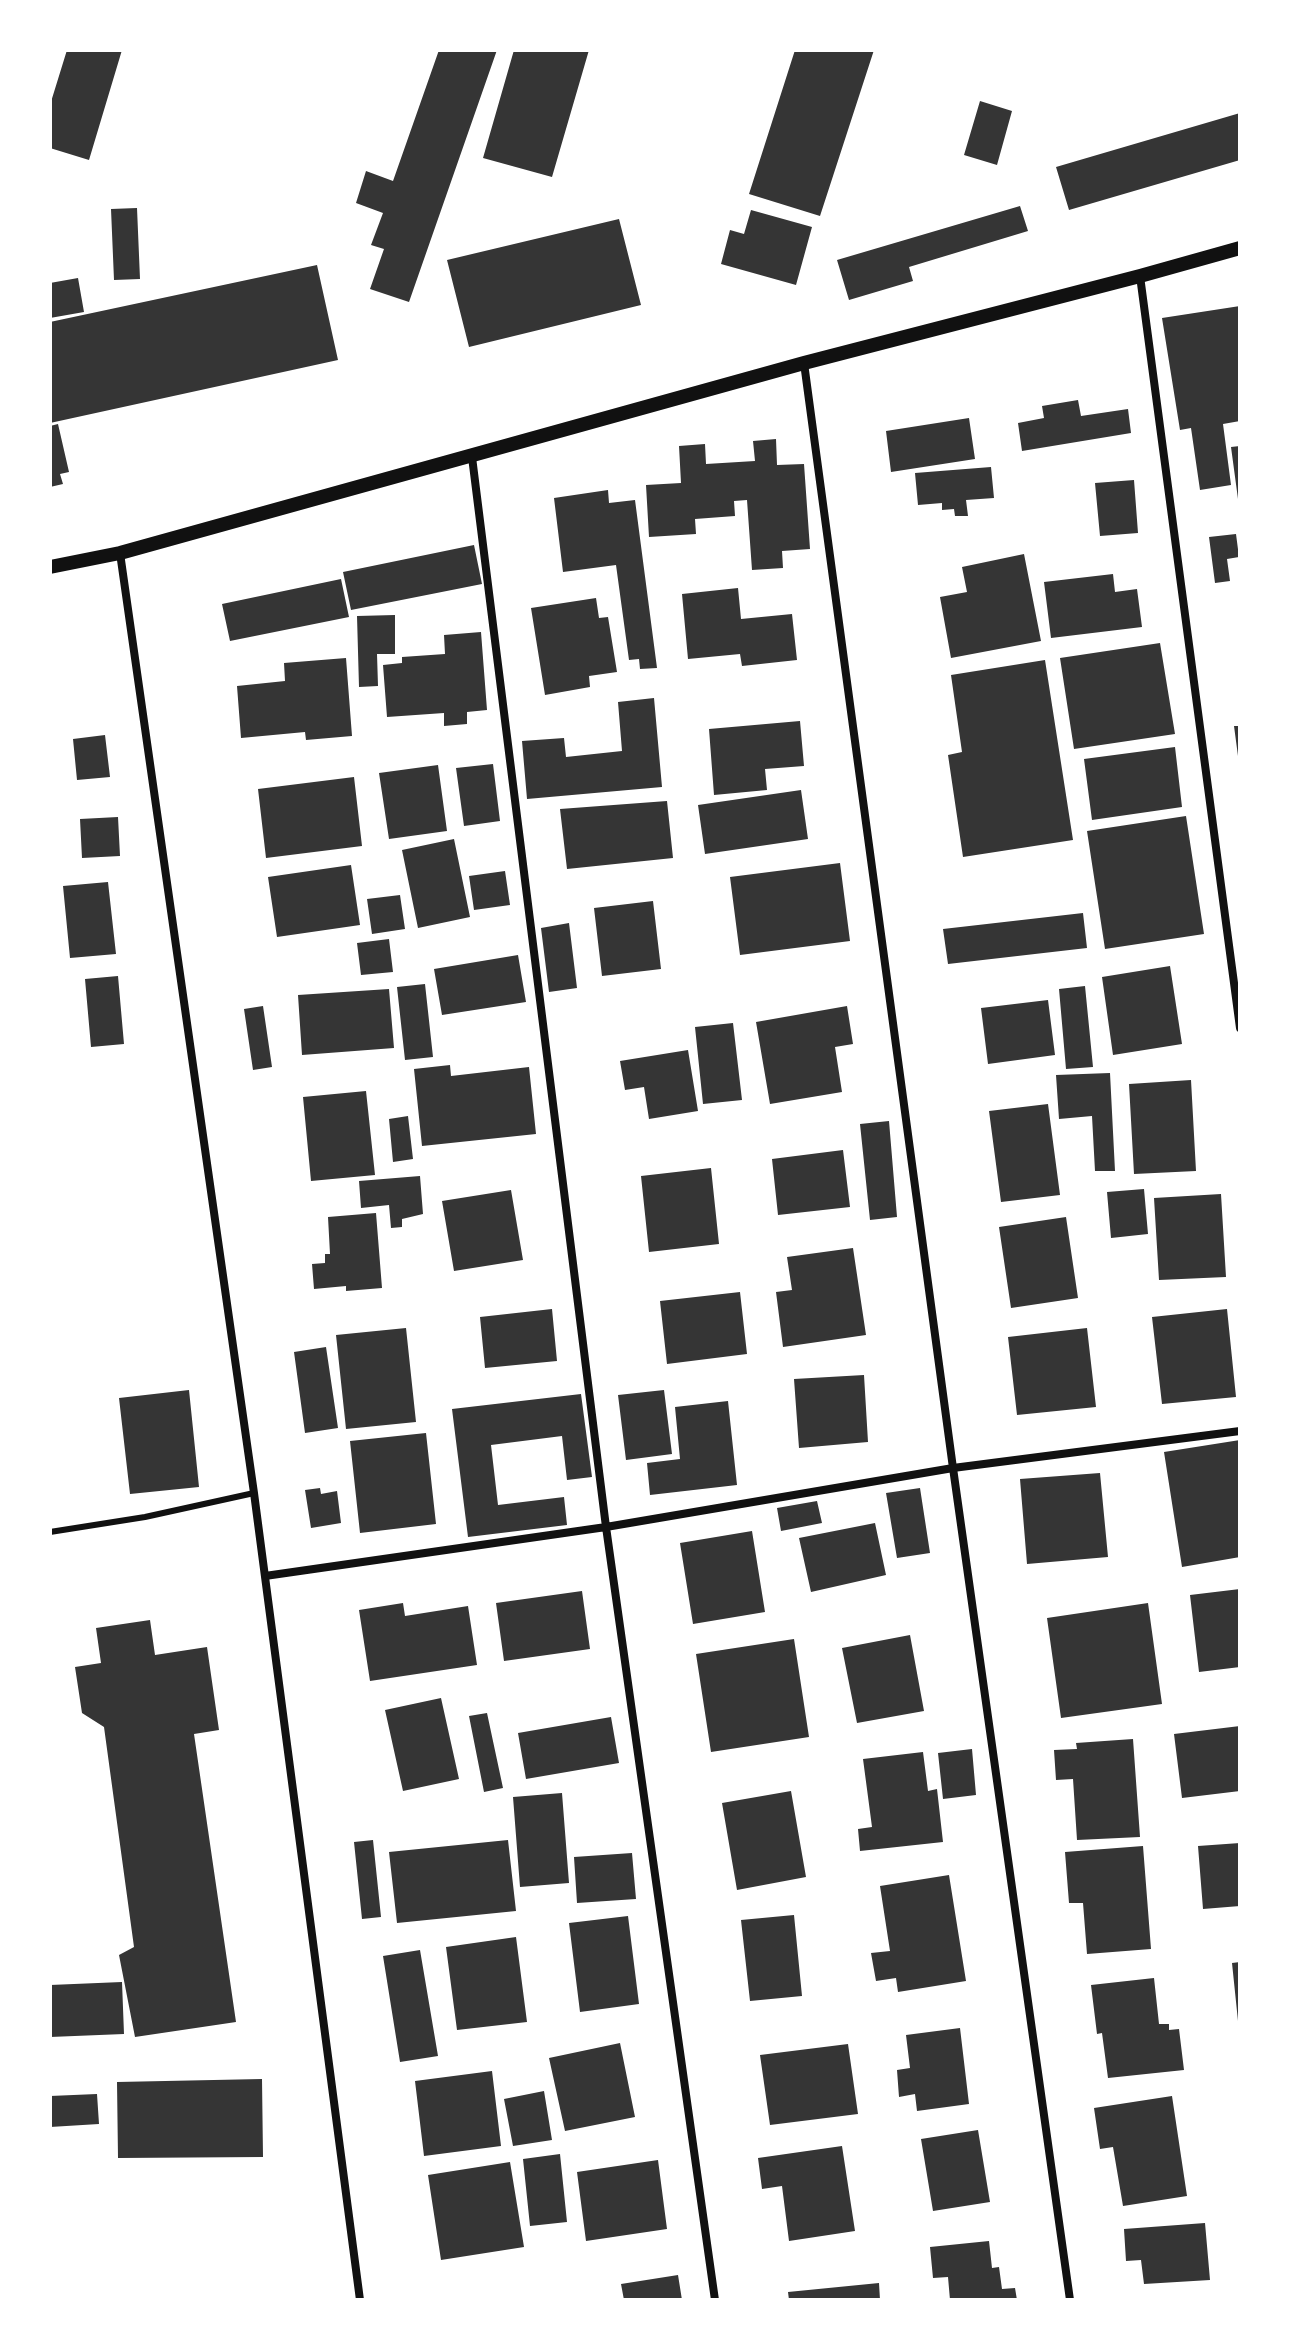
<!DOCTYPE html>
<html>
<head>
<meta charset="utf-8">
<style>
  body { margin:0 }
  #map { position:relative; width:1290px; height:2350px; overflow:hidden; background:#fff; font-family:"Alegreya Sans",sans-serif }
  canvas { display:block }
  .frame { position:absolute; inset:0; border:52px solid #fff; pointer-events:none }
</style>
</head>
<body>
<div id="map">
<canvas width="1290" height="2350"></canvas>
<div class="frame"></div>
</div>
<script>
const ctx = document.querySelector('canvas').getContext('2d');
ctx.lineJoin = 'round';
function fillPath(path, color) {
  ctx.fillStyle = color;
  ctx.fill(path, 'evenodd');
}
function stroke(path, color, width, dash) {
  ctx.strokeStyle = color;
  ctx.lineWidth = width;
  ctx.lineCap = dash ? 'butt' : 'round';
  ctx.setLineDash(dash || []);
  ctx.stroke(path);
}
fillPath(new Path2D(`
  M67,50H122L89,160L50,148V105Z
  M439,50H497L409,302L370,289L384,249L371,245L383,213L356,203L366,171L393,181Z
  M514,50H589L552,177L483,158Z
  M795,50H874L820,216L749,194Z
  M980,101L1012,111L997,165L964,155Z
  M1240,113V160L1069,210L1056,167Z
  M1020,206L1028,231L909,267L913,281L849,300L837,260Z
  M137,208L140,279L114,280L111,209Z
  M751,210L812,227L796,285L721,264L730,230L744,234Z
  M619,219L641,305L469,347L447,260Z
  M317,265L338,360L50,423V322Z
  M78,278L84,312L50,318V283Z
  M1240,306V421L1223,424L1231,485L1200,490L1191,428L1180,430L1162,318Z
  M1078,400L1081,416L1128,409L1131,433L1022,451L1018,423L1044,418L1042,406Z
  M969,418L975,459L891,472L886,431Z
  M58,424L69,472L60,474L63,484L50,487V426Z
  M776,439L777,465L804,464L810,549L782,551L783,568L752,570L747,500L734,501L735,516L695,519L696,534L649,537L646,485L681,483L679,446L705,444L706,464L755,461L753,441Z
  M1240,446V499H1238L1231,447Z
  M991,467L994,498L966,500L968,516H955L954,509L942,510V503L918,505L915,473Z
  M1134,480L1138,533L1100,536L1095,483Z
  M608,490L609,503L635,500L657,668L640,669L639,659L629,660L616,565L563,572L554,498Z
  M1236,534L1239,557L1227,559L1230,581L1215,583L1209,537Z
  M474,545L482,584L351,610L343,572Z
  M1024,554L1041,641L951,658L940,597L967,592L962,567Z
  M1113,574L1115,592L1137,589L1142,627L1051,638L1044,582Z
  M341,579L349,617L230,641L222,604Z
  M738,588L741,619L792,614L797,660L742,666L740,654L688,659L682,594Z
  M596,598L599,618L608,617L617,672L589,676L590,687L545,695L531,608Z
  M395,615V654H377L378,686L359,687L357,616Z
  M481,632L487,710L467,712V724L444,726V713L387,717L383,665L402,663V657L445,654L444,635Z
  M1160,643L1175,734L1074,749L1060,658Z
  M346,658L352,736L306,740L305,732L241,738L237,686L285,681L284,663Z
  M1045,660L1073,840L963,857L948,755L962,752L951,675Z
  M654,698L662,787L527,799L522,741L564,738L566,757L622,751L618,702Z
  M800,721L804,766L765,769L767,790L714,795L709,729Z
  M1234,726H1240V756H1238Z
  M105,735L110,777L77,780L73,739Z
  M1175,747L1182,807L1092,820L1084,759Z
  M493,764L500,821L464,826L456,768Z
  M438,765L447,831L389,839L379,773Z
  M354,777L362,846L266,858L258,789Z
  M801,790L808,839L705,854L698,805Z
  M667,801L673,858L567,869L560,809Z
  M1186,816L1204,934L1105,949L1087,831Z
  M118,817L120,856L82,858L80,819Z
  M454,839L470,917L418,928L402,850Z
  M840,863L850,941L740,955L730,877Z
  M351,865L360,925L277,937L268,877Z
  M505,871L510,905L474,910L469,876Z
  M108,882L116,954L70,958L63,886Z
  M400,895L405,929L372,934L367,899Z
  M653,901L661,969L602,976L594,908Z
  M1083,913L1087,948L948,964L943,929Z
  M569,923L577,988L549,992L541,928Z
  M389,939L393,972L361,975L357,943Z
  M518,955L526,1002L442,1015L434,969Z
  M1170,966L1182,1044L1113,1055L1102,977Z
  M118,976L124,1044L91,1047L85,979Z
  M425,984L433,1057L405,1060L397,987Z
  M1085,986L1093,1067L1066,1069L1059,989Z
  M389,989L394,1048L302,1055L298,995Z
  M1048,1000L1055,1055L988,1064L981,1008Z
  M263,1006L272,1067L253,1070L244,1009Z
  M847,1006L853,1044L835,1047L842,1092L770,1104L756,1022Z
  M733,1023L742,1100L703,1104L695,1027Z
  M688,1050L698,1111L649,1119L644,1087L625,1090L620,1061Z
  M450,1065L451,1076L529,1067L536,1134L422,1146L414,1069Z
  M1110,1073L1115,1171H1095L1092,1116L1059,1119L1056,1075Z
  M1191,1080L1196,1171L1134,1174L1129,1084Z
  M366,1091L375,1175L311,1181L303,1097Z
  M1048,1104L1060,1195L1001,1202L989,1111Z
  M408,1116L413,1159L393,1162L389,1119Z
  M889,1121L897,1217L870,1220L860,1124Z
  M843,1150L850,1207L778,1215L772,1159Z
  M711,1168L719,1244L649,1252L641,1176Z
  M420,1176L423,1214L402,1219V1227L391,1228L389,1205L361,1208L359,1181Z
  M1144,1189L1148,1234L1111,1238L1107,1192Z
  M511,1190L523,1260L454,1271L442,1201Z
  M1221,1194L1226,1277L1159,1280L1154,1198Z
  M376,1213L382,1288L346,1291V1286L314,1289L312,1264L325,1263V1254H330L328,1217Z
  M1066,1217L1078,1298L1011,1308L999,1227Z
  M853,1248L866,1335L783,1347L776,1292L792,1290L787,1257Z
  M740,1292L747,1354L667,1364L660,1301Z
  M552,1309L557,1361L485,1368L480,1317Z
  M1227,1309L1236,1397L1162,1404L1152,1317Z
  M406,1328L416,1422L346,1429L336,1335Z
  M1087,1328L1096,1407L1017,1415L1008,1337Z
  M326,1347L338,1428L305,1433L294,1352Z
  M864,1375L868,1442L799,1448L794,1379Z
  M189,1390L199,1487L130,1494L119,1398Z
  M664,1390L672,1454L626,1460L618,1395Z
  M581,1394L592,1477L567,1480L562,1436L491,1445L498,1505L564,1497L567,1525L468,1537L452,1409Z
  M728,1401L737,1485L650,1495L647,1463L680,1459L675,1407Z
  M426,1433L436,1524L360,1533L350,1441Z
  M1240,1440V1557L1182,1567L1164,1452Z
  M1100,1473L1108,1557L1027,1564L1020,1479Z
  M320,1488L321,1494L337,1491L341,1523L311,1528L305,1490Z
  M920,1488L930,1553L897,1558L886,1493Z
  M817,1501L822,1523L781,1531L777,1508Z
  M875,1523L886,1575L811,1592L799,1538Z
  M752,1531L765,1612L693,1624L680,1543Z
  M1240,1589V1667L1199,1672L1190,1595Z
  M582,1591L590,1649L504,1661L496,1603Z
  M403,1603L405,1616L468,1606L477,1665L370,1681L359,1610Z
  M1148,1603L1162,1704L1061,1718L1047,1618Z
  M150,1620L155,1655L207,1647L219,1730L194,1734L236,2022L135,2037L119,1955L134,1947L104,1727L82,1713L75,1667L101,1663L96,1628Z
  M910,1635L924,1711L857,1723L842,1648Z
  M794,1639L809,1737L711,1752L696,1654Z
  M441,1698L459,1779L403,1791L385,1710Z
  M487,1713L503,1788L484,1792L469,1716Z
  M611,1717L619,1763L526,1779L518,1733Z
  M1240,1726V1791L1182,1798L1174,1734Z
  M1133,1739L1140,1837L1077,1840L1073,1779L1056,1780L1054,1750L1077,1749L1076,1743Z
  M972,1749L976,1795L943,1799L938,1753Z
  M923,1752L928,1791L937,1789L943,1842L860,1851L858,1829L872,1827L863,1759Z
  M791,1791L806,1877L737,1890L722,1803Z
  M562,1793L569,1883L520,1887L513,1797Z
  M373,1840L381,1917L362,1919L354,1842Z
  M508,1840L516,1911L397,1923L389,1852Z
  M1240,1843V1906L1203,1909L1198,1846Z
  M1143,1846L1151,1949L1087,1954L1083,1903H1069L1065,1852Z
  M632,1853L636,1899L577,1903L574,1857Z
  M949,1875L966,1981L898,1992L896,1978L876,1981L871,1953L890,1951L880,1886Z
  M794,1915L802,1996L750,2001L741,1920Z
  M628,1916L639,2004L580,2012L569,1923Z
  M516,1937L527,2022L457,2030L446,1947Z
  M420,1950L438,2056L400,2062L383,1956Z
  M1240,1962V2021H1238L1232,1963Z
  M1154,1978L1159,2024H1169V2030L1179,2029L1184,2070L1108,2078L1102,2033L1097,2034L1091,1985Z
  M122,1982L124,2034L50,2037V1985Z
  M960,2028L969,2104L917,2111L915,2094L899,2097L897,2070L910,2068L906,2035Z
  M620,2043L635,2117L565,2131L549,2058Z
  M848,2044L858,2114L770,2125L760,2055Z
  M492,2071L501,2146L424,2156L415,2081Z
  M262,2079L263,2157L118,2158L117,2082Z
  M544,2091L552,2140L513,2146L504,2099Z
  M97,2094L99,2124L50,2127V2096Z
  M1172,2096L1187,2196L1123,2206L1113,2147L1100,2149L1094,2108Z
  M978,2130L990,2202L933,2211L921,2139Z
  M842,2146L855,2231L789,2241L782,2186L762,2189L758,2158Z
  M560,2154L567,2222L530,2226L523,2159Z
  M658,2160L667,2229L586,2241L577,2172Z
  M510,2162L524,2247L441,2260L428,2175Z
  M1205,2223L1210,2280L1144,2284L1141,2260L1126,2261L1124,2229Z
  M989,2241L992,2268L999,2267L1002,2289L1015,2288L1017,2300H950L948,2277L933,2278L930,2247Z
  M678,2275L682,2300H624L621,2284Z
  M879,2283L880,2300H789L788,2292Z`), '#353535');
stroke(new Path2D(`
  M50,1532L145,1517L254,1493`), '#111', 6);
stroke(new Path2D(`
  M1140,276L1240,1028
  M804,363L953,1468L1070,2300
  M472,457L606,1527L715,2300
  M120,553L254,1493L360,2300
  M265,1576L606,1527L953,1468L1240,1431`), '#111', 8);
stroke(new Path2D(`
  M50,567L120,553L804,363L1140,276L1240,248`), '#111', 14);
</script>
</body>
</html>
